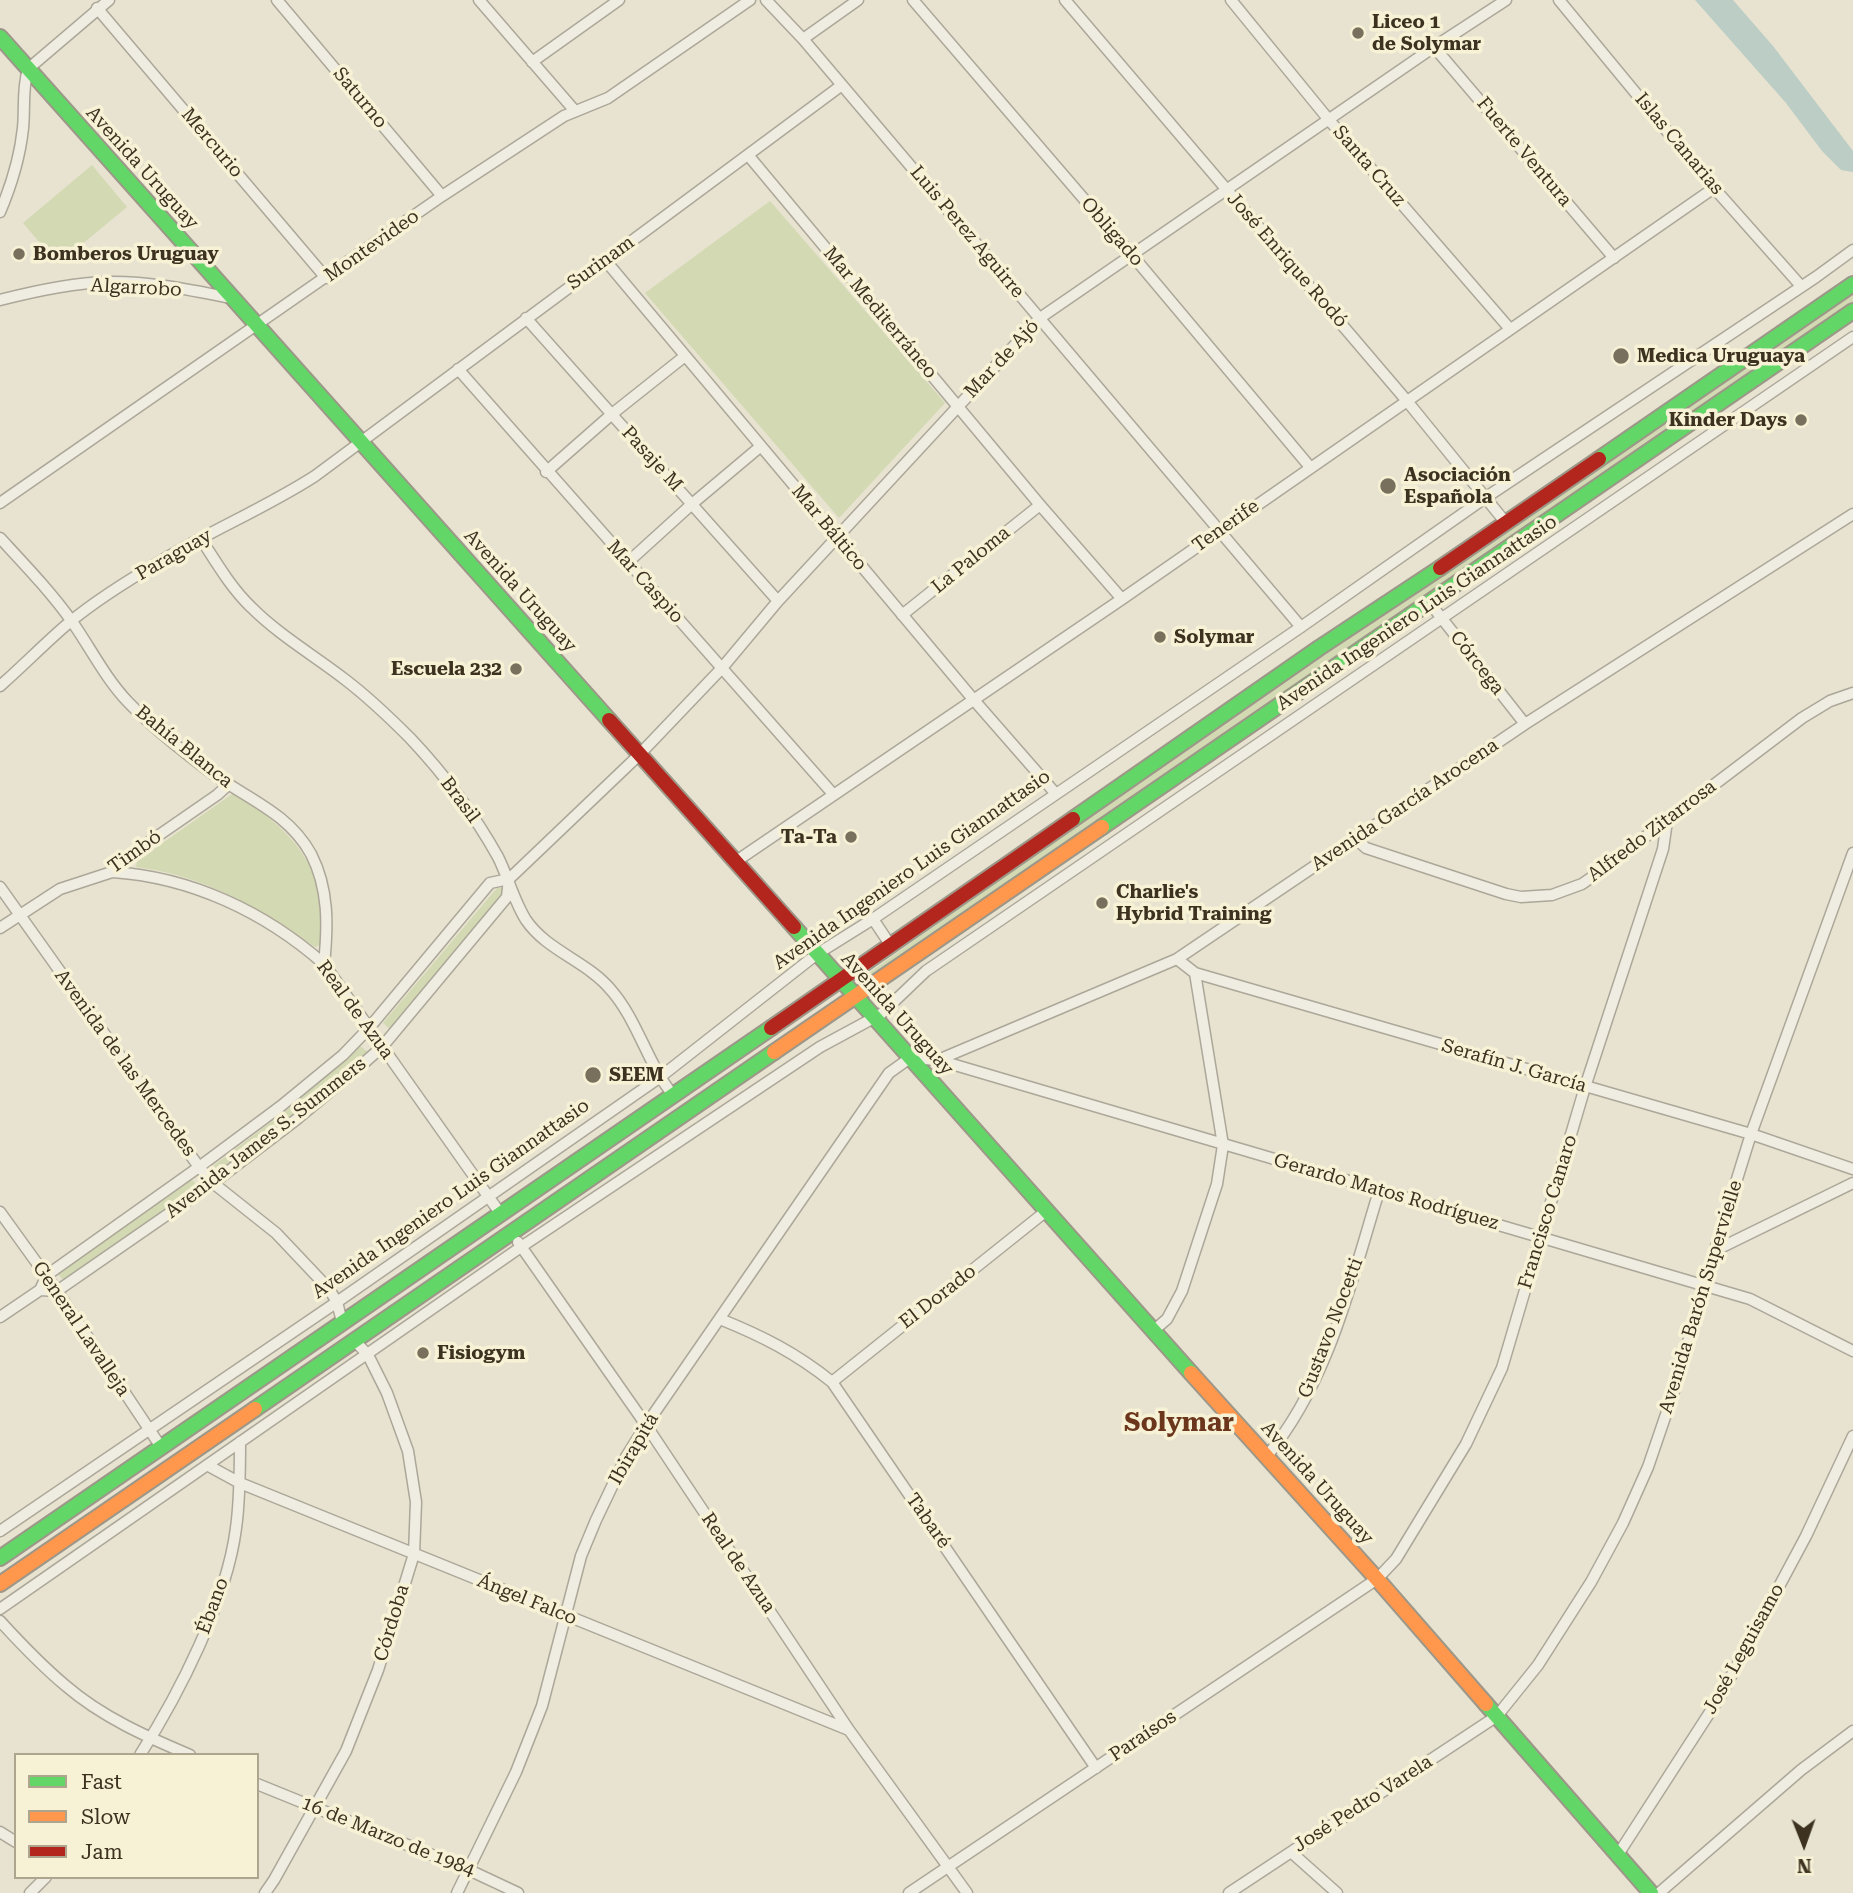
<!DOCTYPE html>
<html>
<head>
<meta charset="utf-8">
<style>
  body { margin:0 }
  #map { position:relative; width:1853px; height:1893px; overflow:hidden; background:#e7e3d0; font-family:"Roboto Serif",serif }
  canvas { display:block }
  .legend { position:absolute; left:14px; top:1753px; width:245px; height:126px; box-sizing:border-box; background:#f7f2d6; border:2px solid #ada58d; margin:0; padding:9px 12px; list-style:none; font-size:21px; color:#3d311f }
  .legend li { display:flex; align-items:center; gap:14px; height:35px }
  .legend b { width:35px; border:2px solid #ada58d }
  .north { position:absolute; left:1769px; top:1809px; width:70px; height:70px; -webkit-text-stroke:5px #f7f2d6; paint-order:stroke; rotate:179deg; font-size:19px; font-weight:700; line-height:28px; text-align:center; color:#3d311f }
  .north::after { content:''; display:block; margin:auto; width:24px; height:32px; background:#3d311f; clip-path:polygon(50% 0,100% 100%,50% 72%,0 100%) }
</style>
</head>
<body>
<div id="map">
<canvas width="1853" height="1893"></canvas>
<ul class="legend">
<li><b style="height:9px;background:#63d668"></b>Fast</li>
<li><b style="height:9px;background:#ff974d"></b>Slow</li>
<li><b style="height:9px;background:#b3261e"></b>Jam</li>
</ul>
<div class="north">N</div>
</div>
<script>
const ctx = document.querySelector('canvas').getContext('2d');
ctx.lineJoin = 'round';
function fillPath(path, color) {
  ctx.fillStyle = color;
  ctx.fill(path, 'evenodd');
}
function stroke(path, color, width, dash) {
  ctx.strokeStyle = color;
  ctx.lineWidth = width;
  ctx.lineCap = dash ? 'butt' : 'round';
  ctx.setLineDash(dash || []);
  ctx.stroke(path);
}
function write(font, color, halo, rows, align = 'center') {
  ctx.font = font + ' "Roboto Serif",serif';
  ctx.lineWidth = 7;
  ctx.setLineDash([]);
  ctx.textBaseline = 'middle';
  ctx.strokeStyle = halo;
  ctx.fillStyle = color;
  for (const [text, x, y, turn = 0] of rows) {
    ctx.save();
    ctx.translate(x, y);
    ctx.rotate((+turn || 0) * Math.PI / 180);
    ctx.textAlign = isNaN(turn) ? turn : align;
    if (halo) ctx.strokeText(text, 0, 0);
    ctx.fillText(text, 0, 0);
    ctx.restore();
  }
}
fillPath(new Path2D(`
  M92,165L127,207L58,264L23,223Z
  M770,201L945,403L839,518L645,293Z
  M1853,292V303L866,981L863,977L1089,816Z
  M235,792C298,838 324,862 323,944L315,947C263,909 200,874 136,867L137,861Z
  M497,888H502V894L390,1029L383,1023Z
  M360,1046L368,1052L290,1118L215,1176L209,1169L283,1113Z
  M191,1179L200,1187L64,1281L58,1274Z`), '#d3d9b2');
fillPath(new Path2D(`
  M1695,0H1733L1773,46L1853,151V172L1841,170L1822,151L1786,103Z`), '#bbcdc4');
const street = new Path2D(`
  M277,0L442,196
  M479,0L575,111
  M766,0L803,39L1301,627
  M913,0L1132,255L1310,467
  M1065,0L1407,401L1506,523
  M1231,0L1329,120L1510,329
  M1559,0L1714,188L1801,286
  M97,8L326,278
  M803,39L858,0
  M1434,47L1614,258
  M532,62L619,0
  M748,155L1040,505L1122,599
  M0,212C11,186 20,157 23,128C25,108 22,89 28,69L109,0
  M605,260L973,699L1056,794
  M0,300C35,291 71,283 107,282C148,281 191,290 231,298
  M526,318L778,601
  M458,369L833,794
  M546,472L612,414L685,356
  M0,503L442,196L564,116L608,98L750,0
  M0,538C25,565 51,592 73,623C91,649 106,679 128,702C152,727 181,750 209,771C245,798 288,812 311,854C329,889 328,926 324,964
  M201,539C216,562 231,588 251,607C280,636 315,656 347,681C369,698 391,719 410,738C444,774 474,814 498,857C508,877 514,901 526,920C547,951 587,961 611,990C638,1021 647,1063 673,1095
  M627,563L692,504L761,446
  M1429,602L1525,724
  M902,615L1040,505
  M0,686C24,665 47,641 71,621C97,600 127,581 156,564C207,532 264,509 315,476L842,85
  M1355,838L1366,848L1506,894L1521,897L1552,895L1582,884L1595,875L1802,718L1830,701L1853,693
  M735,862L1122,599L1714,188
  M112,872C191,877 265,912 324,964L500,1213
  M0,887L199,1167L213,1183L276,1233L329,1289L337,1302L342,1322
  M873,919L891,946
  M0,928L60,889L112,872L123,860L217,795L228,785
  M1177,959L1195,973L1751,1134L1853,1169
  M938,1060L1177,959L1525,724L1853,514
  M0,1212L57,1291L161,1447
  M518,1242L646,1425L849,1730L967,1893
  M1716,1250L1853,1183
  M40,1290L57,1291L213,1183L297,1119L357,1069L382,1047L507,897L509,879
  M0,1317L40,1290L47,1275L199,1167L281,1106L343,1055L369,1028L490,883L509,879L639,755L722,668L778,601L1040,318L1434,47L1506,0
  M720,1319C762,1336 796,1353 832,1382L1096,1768
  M1153,1331L1167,1319L1182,1291L1217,1184L1223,1145L1195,973
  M832,1382L1045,1212
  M1267,1456C1329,1381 1351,1282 1379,1191
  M207,1465L240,1483L849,1730
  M0,1531L337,1302L659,1078L817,954L873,919L1301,627L1485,498L1816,277L1853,250
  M0,1609L521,1247L820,1047L881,1014L926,971L1853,337
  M0,1621C21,1644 42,1666 66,1686C102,1717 147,1737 190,1755
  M140,1755C179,1694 227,1600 236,1528C240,1500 240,1471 240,1442
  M257,1784L469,1870L518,1893
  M0,1832L16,1842
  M1291,1852L1337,1893
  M1619,1853L1721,1695L1806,1536L1853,1436
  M30,1893L46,1877
  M265,1893L274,1880L346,1751L378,1670L414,1554L416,1502L408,1451L387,1393L368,1355L355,1341
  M457,1893L516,1772L542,1706L581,1556L596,1520L626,1457L646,1425L889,1073L910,1058L938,1060L1750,1299L1853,1351
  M909,1893L1377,1579L1396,1559L1466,1444L1502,1368L1585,1087L1663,849L1667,821
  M1229,1893L1497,1716L1538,1665L1591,1582L1623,1523L1648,1467L1675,1388L1704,1285L1751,1134L1853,853
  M1659,1893L1801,1770L1853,1731`);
const fast = new Path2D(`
  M0,37L609,720
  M1599,459L1853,284
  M1073,819L1319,648L1440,568
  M1102,827L1853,311
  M794,927L1191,1373
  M255,1409L774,1052
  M0,1558L771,1028
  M1486,1704L1651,1893`);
const slow = new Path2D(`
  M774,1052L1102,827
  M1191,1373L1377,1579L1486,1704
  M0,1584L255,1409`);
const jam = new Path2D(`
  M1440,568L1599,459
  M609,720L794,927
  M771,1028L1073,819`);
stroke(street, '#aca798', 13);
stroke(fast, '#9c9788', 18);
stroke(slow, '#9c9788', 18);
stroke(jam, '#9c9788', 18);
stroke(street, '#efece2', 10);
stroke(fast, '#63d668', 14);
stroke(slow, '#ff974d', 14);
stroke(jam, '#b3261e', 14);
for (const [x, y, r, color] of [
  [1358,33,7,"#786f5d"],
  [19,254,7,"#786f5d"],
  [1621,356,9,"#786f5d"],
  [1801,420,7,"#786f5d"],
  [1388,486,9,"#786f5d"],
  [1160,637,7,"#786f5d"],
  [516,669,7,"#786f5d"],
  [851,837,7,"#786f5d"],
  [1102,903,7,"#786f5d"],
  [593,1075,9,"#786f5d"],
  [423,1353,7,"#786f5d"]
]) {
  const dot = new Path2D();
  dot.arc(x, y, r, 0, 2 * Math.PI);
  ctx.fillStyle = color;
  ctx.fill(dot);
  stroke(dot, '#f7f2d6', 2.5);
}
write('bold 19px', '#3d311f', '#f7f2d6', [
  ["Liceo 1",1372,22],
  ["de Solymar",1372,44],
  ["Bomberos Uruguay",33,254],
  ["Medica Uruguaya",1637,356],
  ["Kinder Days",1787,420,"right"],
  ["Asociación",1404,475],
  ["Española",1404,497],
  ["Solymar",1174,637],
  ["Escuela 232",502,669,"right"],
  ["Ta-Ta",837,837,"right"],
  ["Charlie's",1116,892],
  ["Hybrid Training",1116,914],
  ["SEEM",609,1075],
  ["Fisiogym",437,1353]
], 'left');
write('19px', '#3d311f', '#f7f2d6', [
  ["Saturno",360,98,50],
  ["Mercurio",212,143,50],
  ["Islas Canarias",1679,144,50],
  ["Fuerte Ventura",1524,152,50],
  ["Santa Cruz",1369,166,49],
  ["Avenida Uruguay",142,168,48],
  ["Luis Perez Aguirre",967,232,50],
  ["Obligado",1112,232,49],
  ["Montevideo",372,246,-35],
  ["José Enrique Rodó",1287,260,49],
  ["Surinam",601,263,-36],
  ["Algarrobo",136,288,3],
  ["Mar Mediterráneo",880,313,50],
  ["Mar de Ajó",1002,359,-47],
  ["Pasaje M",652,459,48],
  ["Tenerife",1226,526,-35],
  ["Mar Báltico",829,528,50],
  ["Paraguay",174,555,-30],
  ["La Paloma",971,560,-39],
  ["Mar Caspio",645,582,48],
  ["Avenida Uruguay",520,591,48],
  ["Avenida Ingeniero Luis Giannattasio",1417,613,-34],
  ["Córcega",1477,663,52],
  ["Bahía Blanca",184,747,39],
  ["Brasil",460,800,53],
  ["Avenida García Arocena",1405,805,-34],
  ["Alfredo Zitarrosa",1652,831,-37],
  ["Timbó",135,852,-35],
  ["Avenida Ingeniero Luis Giannattasio",912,870,-35],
  ["Real de Azua",355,1010,54],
  ["Avenida Uruguay",897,1014,48],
  ["Avenida de las Mercedes",125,1063,54],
  ["Serafín J. García",1514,1066,16],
  ["Avenida James S. Summers",266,1138,-38],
  ["Gerardo Matos Rodríguez",1386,1192,16],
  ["Avenida Ingeniero Luis Giannattasio",451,1199,-35],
  ["Francisco Canaro",1548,1212,-73],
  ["El Dorado",938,1297,-38],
  ["Avenida Barón Supervielle",1701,1297,-73],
  ["Gustavo Nocetti",1331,1328,-69],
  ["General Lavalleja",81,1329,56],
  ["Ibirapitá",634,1449,-60],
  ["Avenida Uruguay",1317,1483,48],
  ["Tabaré",928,1521,55],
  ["Real de Azua",738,1563,56],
  ["Ángel Falco",527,1600,22],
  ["Ébano",213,1606,-70],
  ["Córdoba",392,1623,-73],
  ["José Leguisamo",1744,1649,-61],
  ["Paraísos",1143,1736,-34],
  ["José Pedro Varela",1363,1804,-33],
  ["16 de Marzo de 1984",388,1837,22]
]);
write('bold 26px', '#6c361c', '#f7f2d6', [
  ["Solymar",1179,1423]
]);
</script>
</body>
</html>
